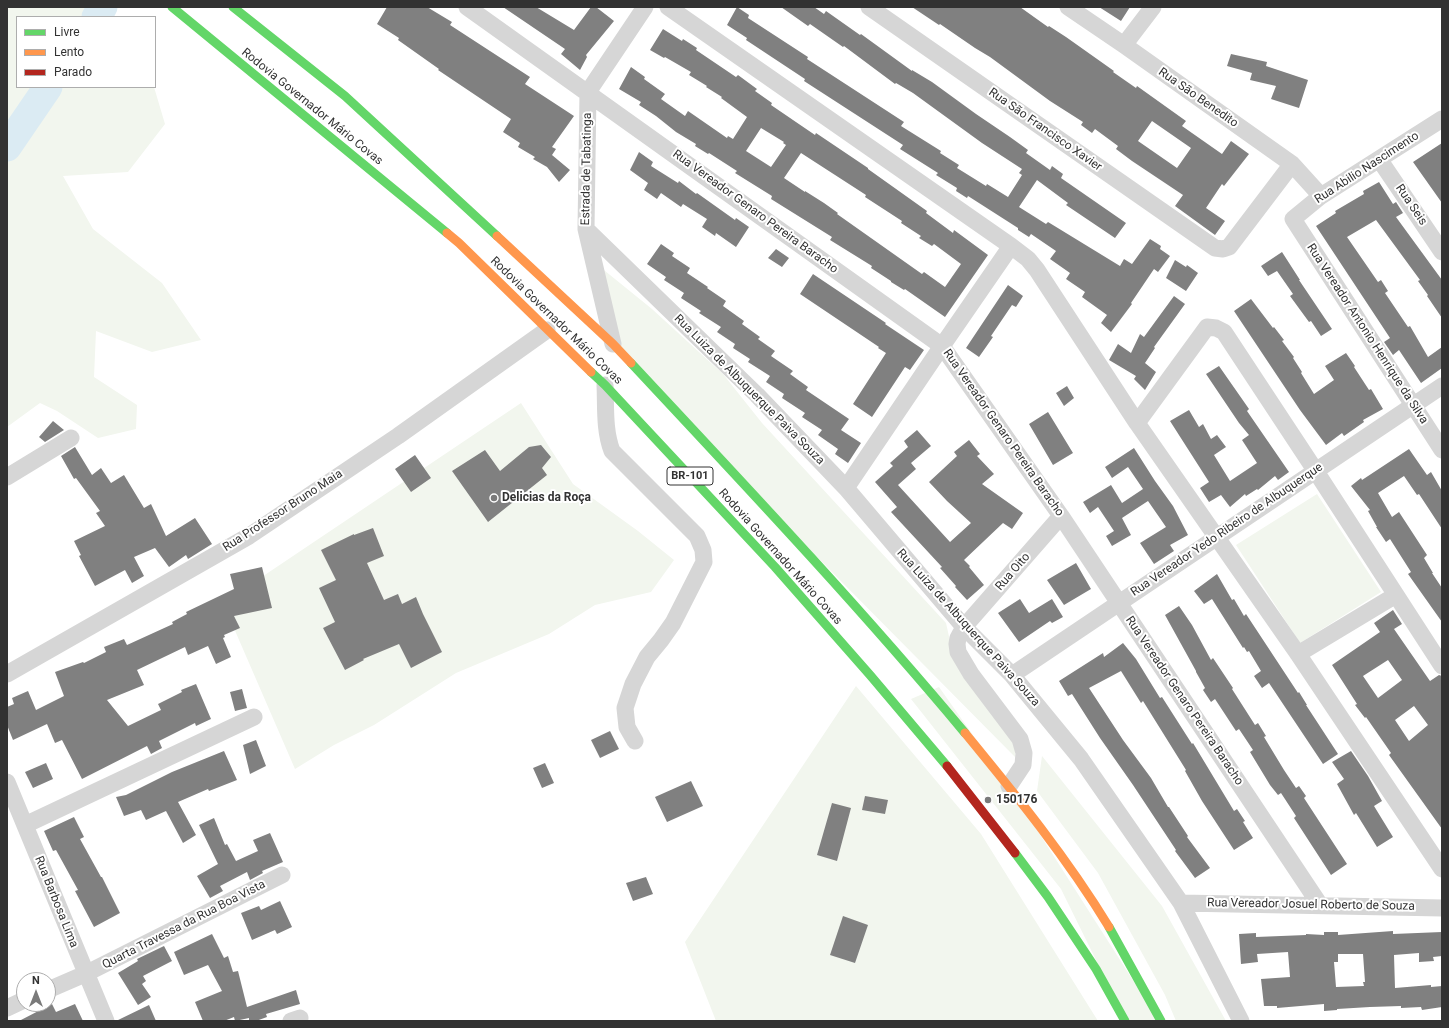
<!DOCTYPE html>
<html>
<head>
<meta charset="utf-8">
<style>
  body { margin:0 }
  #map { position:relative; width:1449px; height:1028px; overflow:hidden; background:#fff; font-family:Roboto,sans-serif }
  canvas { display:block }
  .frame { position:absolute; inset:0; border:8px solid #323232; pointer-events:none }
  .legend { position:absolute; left:16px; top:16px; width:140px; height:72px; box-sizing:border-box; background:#fff; border:1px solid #adadad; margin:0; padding:5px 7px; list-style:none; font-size:12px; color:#323232 }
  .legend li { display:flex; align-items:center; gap:8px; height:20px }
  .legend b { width:20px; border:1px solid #adadad }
  .north { position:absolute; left:16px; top:972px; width:40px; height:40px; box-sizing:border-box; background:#fff; border:1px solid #adadad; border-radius:50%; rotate:0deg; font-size:11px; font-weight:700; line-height:16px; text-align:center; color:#323232 }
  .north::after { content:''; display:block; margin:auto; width:14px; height:18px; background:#7a7a7a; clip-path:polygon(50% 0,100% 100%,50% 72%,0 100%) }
</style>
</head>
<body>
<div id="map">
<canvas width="1449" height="1028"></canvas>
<div class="frame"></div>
<ul class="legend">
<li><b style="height:5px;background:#63d668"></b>Livre</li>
<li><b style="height:5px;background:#ff974d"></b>Lento</li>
<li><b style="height:5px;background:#b3261e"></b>Parado</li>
</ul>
<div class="north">N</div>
</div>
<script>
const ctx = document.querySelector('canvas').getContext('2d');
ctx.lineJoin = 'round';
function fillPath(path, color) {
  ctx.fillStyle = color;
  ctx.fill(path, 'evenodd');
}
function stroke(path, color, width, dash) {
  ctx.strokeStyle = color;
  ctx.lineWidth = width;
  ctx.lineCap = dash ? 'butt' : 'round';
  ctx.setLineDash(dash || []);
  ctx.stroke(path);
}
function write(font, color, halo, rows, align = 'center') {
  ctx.font = font + ' Roboto,sans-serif';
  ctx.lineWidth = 4;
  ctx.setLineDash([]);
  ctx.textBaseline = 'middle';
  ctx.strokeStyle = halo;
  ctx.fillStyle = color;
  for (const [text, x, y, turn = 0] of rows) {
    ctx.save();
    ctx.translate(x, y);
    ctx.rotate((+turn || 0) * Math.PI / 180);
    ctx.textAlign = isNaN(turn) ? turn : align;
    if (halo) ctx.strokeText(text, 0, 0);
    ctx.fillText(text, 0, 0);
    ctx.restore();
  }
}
fillPath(new Path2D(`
  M7,7H89L100,17H17V87H154L165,124L128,172L63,176L93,229L162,283L201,340L152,352L96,331L94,377L137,405L136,429L98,438L57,411L40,403L7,427Z
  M594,262L652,309L723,374L762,423L946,623L954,659L1015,744V757L731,470L613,344Z
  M521,403L573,484L638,531L674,560L651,592L595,605L549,634L456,673L374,725L334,745L295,769L223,603Z
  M1317,494L1381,592L1300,643L1236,545Z
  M856,686L981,834L1098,1021H716L685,942Z
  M939,687L1009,786L1159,1021H1126L1061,889L911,699Z
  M1042,756L1162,906L1226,1021H1176L1165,995L1098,873L1037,791Z`), '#f2f6ee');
stroke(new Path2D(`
  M96,17L103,7
  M7,147L48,87`), '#dbebf3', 29);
fillPath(new Path2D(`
  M387,7H427L452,22L450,25L530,77L525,84L574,116L552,147L556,149L552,155L570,170L559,182L547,167L533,159L535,157L518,147L520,143L503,132L511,119L438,70L439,69L398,40L399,38L377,24Z
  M503,7H536L574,30L591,7H596L614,21L586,55L587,57L580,70L561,54L565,49Z
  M737,7L749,15L748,18L808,57L807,59L904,122L901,126L941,151L940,153L959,165L957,168L986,186L987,184L1008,197L1022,175L1019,173L1022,169L982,143L913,93L896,83L895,84L844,46L843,47L810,24L808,26L781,7H814L824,14L826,11L860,35L861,34L912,71V70L932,82L976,114L1010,137L1028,150L1026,153L1050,170L1052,166L1063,174L1061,178L1126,223L1115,238L1066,205L1068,203L1037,180L1019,207L1046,224L1048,222L1120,266L1124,259L1132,264L1150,239L1161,246L1160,249L1170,256L1158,272L1154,269L1131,303L1132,304L1111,332L1101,323L1107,315L1082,297L1085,292L1066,279L1070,273L1050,259L1056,251L1031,234L1029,237L1018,230V228L968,196L967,198L956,191L957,188L936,175L938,173L900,149L903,145L804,81L805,79L746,40L747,38L727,25Z
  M912,7H1020L1048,27L1049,26L1066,37L1114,71L1113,72L1136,88L1137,86L1186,121L1182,126L1222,154L1231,141L1249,154L1224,186L1222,184L1206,208L1225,221L1215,235L1175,206L1183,195L1132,161L1116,149L1118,146L1095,129L1092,133L1081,125L1083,122L1050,101L990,57L975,48L940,24L939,25ZM1152,121L1191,148L1177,168L1138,141Z
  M1099,7H1130L1121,21Z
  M663,29L682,41L683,39L697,48L696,50L736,77L738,75L757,89L755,91L772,103L771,105L815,135L816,133L868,168V169L927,211L926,213L953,233L954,230L988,255L945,317L905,289L904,290L891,282V281L871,268L872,266L830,240L832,237L771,199L772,196L735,173L737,171L709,153L708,154L695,146L696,144L676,132L656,116L639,105L641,102L619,89L631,67L645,77L644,79L665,94L661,99L685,116L688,111L727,138L728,136L733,139L747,117L721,98L722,97L706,87L707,86L689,75L691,72L665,57L664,58L650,50ZM761,128L784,142L783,143L786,145L771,167L746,151ZM801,153L866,195L865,197L902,221L901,223L921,236L919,238L932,246L934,244L961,264L945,287L924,272L922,274L837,214L838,213L824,203L805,191V192L784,178Z
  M1231,54L1267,62L1266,66L1308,80L1299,108L1271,99L1276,86L1250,80L1252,73L1227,66Z
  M1442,143V203L1413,162Z
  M639,152L653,162L651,166L678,183L679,181L696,194L697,193L735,220L736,218L749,227L736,247L716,233L715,236L702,227L707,219L683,204L681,207L661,193L657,199L644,190L648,183L630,170Z
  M1379,182L1393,204L1396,202L1403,213L1396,217L1442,280V318L1427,296L1428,295L1418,281L1420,280L1376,220L1347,237L1378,282L1381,280L1388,291L1385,293L1408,327L1410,326L1428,357L1442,347V368L1421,383L1399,350L1393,355L1384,342L1390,338L1316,226L1336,213L1335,211L1364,194L1363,191Z
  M661,244L674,253L672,256L690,268L687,273L708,287L707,288L726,301L723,306L744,321L742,324L760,337L758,339L775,351L771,356L793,371L790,374L808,387L806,390L849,419L841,430L861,443L848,463L835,454L838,449L818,435L822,430L802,417L805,413L782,398L784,394L766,382L770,376L748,362L750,359L733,348L735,344L717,332L721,327L699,313L701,311L681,298L684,293L664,280L666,277L647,264Z
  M776,249L789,258L782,267L768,258Z
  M1282,252L1300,280H1299L1332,329L1321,336L1311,321L1309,322L1290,296L1293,294L1277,271L1268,276L1261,266Z
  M1175,260L1186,267L1187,265L1198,273L1186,291L1166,278Z
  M813,274L886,323L885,324L924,350L910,370L905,367L872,417L853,404L886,353L878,348L879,347L800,294Z
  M1008,285L1023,296L1016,307L1012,305L991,336L993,337L979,357L966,348Z
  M1174,296L1185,304L1154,347L1155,348L1145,363L1156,372L1145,390L1134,379L1136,376L1109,360L1118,344L1131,353L1140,334L1144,337Z
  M1251,299L1273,328L1274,327L1284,340L1282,341L1294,357L1293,358L1302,372L1301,373L1314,394L1334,380L1325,366L1346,353L1355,366L1354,367L1369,390L1371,389L1383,409L1363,420L1364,422L1344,436L1342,433L1326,445L1300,410L1234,311Z
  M1219,366L1249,409L1247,411L1289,472L1278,480L1275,476L1258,490L1257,489L1246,496L1245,494L1230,507L1221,495L1209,502L1200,488L1209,482L1170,421L1189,410L1199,427L1203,424L1211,439L1217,435L1226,447L1214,455L1230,481L1257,463L1242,440L1249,435L1239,423L1206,374Z
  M1067,386L1074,398L1064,406L1056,393Z
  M1048,412L1073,453L1053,465L1029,424Z
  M53,421L64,430L45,442L39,437Z
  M917,430L931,446L911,463L916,469L898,485L950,542L971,523L947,501L929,482L957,456L954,452L969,440L980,454L977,456L994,474L982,484L1023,513L1012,529L1003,523L964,560L970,566L969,567L984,585L967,600L955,587L956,586L940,568L942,567L891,512L897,507L875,482L893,466L890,463L908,447L904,441Z
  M541,445L551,457L542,468L547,475L488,522L452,471L485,450L500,471L529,447Z
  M75,447L92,475L101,468L111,483L124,475L144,508L151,504L166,536L195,518L212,544L188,559L186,555L169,567L155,548L134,557L144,576L132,583L125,570L95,586L79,556L81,555L74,541L105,526L96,513L100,511L76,478L74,479L61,456Z
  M1134,448L1155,481L1173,506L1188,535L1170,545L1174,551L1154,564L1140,543L1166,527L1148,501L1122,518L1131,535L1112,546L1106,536L1114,531L1098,507L1090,513L1083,502L1111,485L1122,503L1143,489L1128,467L1112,478L1105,467Z
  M1409,449L1427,475L1431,472L1442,491V529L1419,494L1417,495L1404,476L1378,493L1392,517L1399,512L1427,555L1424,558L1433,573H1432L1442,588V622L1408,574L1411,572L1390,539L1386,542L1376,527H1377L1368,511L1370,510L1351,486L1361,478L1362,480Z
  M415,455L431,478L411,492L395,469Z
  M373,528L384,556L367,563L384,600L398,594L402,604L416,597L423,614L442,652L411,668L399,644L363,659L364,660L345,670L323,628L335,622L319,588L336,580L321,550L354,534V535Z
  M1076,563L1091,589L1064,605L1047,580Z
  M262,567L272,608L234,616L240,628L224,635L225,637L223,638L231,657L216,664L208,646L188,655L185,647L137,670L144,685L107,700L128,726L161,710L158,704L182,692L181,690L196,684L211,719L196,726L195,723L159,741L162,748L151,754L147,746L82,779L62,740L55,743L47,724L13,740L7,725V707L14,704L12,698L28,691L36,710L64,696L55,672L83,662L84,663L106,652L104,647L124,639L127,645L173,624L172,622L187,614L186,612L234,589L230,574Z
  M1217,574L1232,600L1234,599L1244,616L1246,614L1298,693L1299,692L1307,705H1306L1338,754L1323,764L1269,683L1262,688L1254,676L1261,671L1249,651L1247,652L1244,647L1243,648L1212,599L1204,604L1194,591Z
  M1020,599L1029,613L1052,599L1063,617L1052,623L1050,621L1019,642L998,613Z
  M1179,606L1192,625L1211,660L1213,658L1233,688L1232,689L1255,725L1258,723L1266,736L1264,737L1284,770L1296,788L1299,786L1306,796L1304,798L1347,864L1331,875L1294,818L1296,816L1281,793L1278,795L1270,785L1250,752L1253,750L1239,729L1236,731L1215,699L1211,702L1203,690L1205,688L1196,672V671L1165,615Z
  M1393,610L1402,624L1394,629L1430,681L1439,675L1442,676V829L1389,755L1391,753L1366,717L1365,718L1355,705L1357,704L1332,665L1380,632L1374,623ZM1388,660L1402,680L1378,698L1363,676ZM1414,706L1428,725L1409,741L1395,720Z
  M1123,643L1136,659L1160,698L1162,697L1192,744L1193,743L1234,811L1237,809L1245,821L1243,822L1253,838L1234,850L1202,801L1185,771L1186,770L1143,701L1141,703L1121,671L1089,688L1123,740L1151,778L1168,807H1169L1188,836L1187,837L1210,868L1195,878L1175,851L1176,850L1133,785L1100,738L1072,694L1068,696L1059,681L1103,653L1104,657Z
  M242,689L247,708L235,711L230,692Z
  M610,731L619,749L600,758L591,740Z
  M256,740L266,766L250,774L243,745Z
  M224,751L237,780L209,791L208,789L178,802L196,835L183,843L166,811L146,820L141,810L124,816L116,797L126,795L172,772Z
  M1351,751L1368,776L1382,801L1374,806L1393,837L1377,847L1356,813L1354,815L1337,784L1344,779L1332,762Z
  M46,763L53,779L33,788L25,772Z
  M545,763L554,783L542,788L533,768Z
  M691,781L703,806L667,822L655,797Z
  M865,796L888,800L885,814L862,810Z
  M832,803L851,808L837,861L817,855Z
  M74,817L84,837L80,839L101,877H102L120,913L94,927L75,891L78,890L56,850L53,851L44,831Z
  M214,818L225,845L227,844L236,861L258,851L253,840L270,833L283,862L262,871L263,873L250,880L247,872L220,886L223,891L210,898L197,876L218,864L199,825Z
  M646,877L653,894L633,901L626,883Z
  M280,901L292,927L277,934L275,930L252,940L241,913L259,906L261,910Z
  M843,916L868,925L855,963L830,955Z
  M1393,931V934L1442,932V956L1433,957L1434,961L1419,962V953L1394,955L1395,988L1431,985V987L1442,986V1007L1422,1010L1421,1007L1401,1008V1006L1370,1007L1337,1009V1010L1324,1011V1004L1277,1008V1006H1264L1261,979L1290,977L1288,952L1257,954L1258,962L1241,964L1239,934L1256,933V937L1306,935V934L1324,935V932H1338V935ZM1338,954H1363L1365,982H1363L1364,986L1336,987L1334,962H1338Z
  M212,934L224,958L228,956L233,972L238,971L247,1007L296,990L300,1004L266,1014L267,1017L256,1021H249V1018L235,1021L234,1017L224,1021H203L195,1002L222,991L208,965L184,975L174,952Z
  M164,946L172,961L143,976L146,981L142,984L151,997L138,1005L118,973L138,961L137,959Z
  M52,1004L56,1012L75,1004L83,1021H19Z
  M149,1005L156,1021H116Z`), '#808080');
stroke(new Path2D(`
  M467,7L942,346L1061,516L1320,905
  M668,7L1011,246L1028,259L1037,270L1137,423L1298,654L1442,869
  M869,7L1215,248L1223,249L1229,247L1292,164
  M1068,7L1124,45L1292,164L1321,196
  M1124,45L1153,7
  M1442,119L1321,196L1293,219L1442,450
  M1379,159L1442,252
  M586,229L757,395L846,488L964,627L1012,675L1081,759L1181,903L1241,1021
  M613,344L586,229L588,92L645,7
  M605,385C606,407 604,430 612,451L697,536L703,550L704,562L673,623L661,640L647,657L633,684L625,708L627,727L635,741
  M1137,423L1207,327L1216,328L1224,332L1315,470L1442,666
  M7,477L71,438
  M846,488L942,346L1011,246
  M1298,654L1396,595
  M7,674L249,536L398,436L547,330
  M1012,675L1442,386
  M7,782L106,1021
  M1009,786L1023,765L1024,753L1020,739L971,674L958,652L957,644L958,638L964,627L1061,516
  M25,825L254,717
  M1181,903L1442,908
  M48,990L85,974L282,875
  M7,1008L24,1000
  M291,1021L300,1018`), '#d6d6d6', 17);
stroke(new Path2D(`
  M172,7L447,233
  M233,7L345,96L497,236
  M631,363C744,484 858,605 965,733
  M591,372L605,385L775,567L870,675L947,766
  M1015,853L1048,897L1096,969L1125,1021
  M1109,927L1161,1021`), '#63d668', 9);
stroke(new Path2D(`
  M447,233L459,243L591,372
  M497,236L613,344L631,363
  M965,733C1016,795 1067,858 1109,927`), '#ff974d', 9);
stroke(new Path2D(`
  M947,766L1015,853`), '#b3261e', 9);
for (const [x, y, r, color] of [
  [494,498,4,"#7a7a7a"],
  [988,800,4,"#7a7a7a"]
]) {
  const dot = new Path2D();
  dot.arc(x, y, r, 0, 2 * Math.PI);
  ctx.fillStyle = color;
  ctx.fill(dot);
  stroke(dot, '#fff', 1.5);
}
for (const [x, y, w] of [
  [690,476,46]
]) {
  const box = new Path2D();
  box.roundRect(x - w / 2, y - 9, w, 18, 3);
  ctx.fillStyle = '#fff';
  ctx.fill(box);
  stroke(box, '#323232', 1);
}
write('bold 11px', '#323232', null, [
  ["BR-101",690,476]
]);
write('12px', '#323232', '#fff', [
  ["Rua São Benedito",1198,98,35],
  ["Rodovia Governador Mário Covas",312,107,39],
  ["Rua São Francisco Xavier",1045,130,35],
  ["Rua Abilio Nascimento",1367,168,-33],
  ["Estrada de Tabatinga",587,169,-89],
  ["Rua Seis",1411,205,56],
  ["Rua Vereador Genaro Pereira Baracho",755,212,36],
  ["Rodovia Governador Mário Covas",556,321,44],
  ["Rua Vereador Antonio Henrique da Silva",1367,334,57],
  ["Rua Luiza de Albuquerque Paiva Souza",749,390,45],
  ["Rua Vereador Genaro Pereira Baracho",1003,433,55],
  ["Rua Professor Bruno Maia",283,511,-33],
  ["Rua Vereador Yedo Ribeiro de Albuquerque",1227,530,-34],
  ["Rodovia Governador Mário Covas",780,557,48],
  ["Rua Oito",1013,572,-49],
  ["Rua Luiza de Albuquerque Paiva Souza",968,628,48],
  ["Rua Vereador Genaro Pereira Baracho",1184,701,56],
  ["Rua Barbosa Lima",56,902,68],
  ["Rua Vereador Josuel Roberto de Souza",1311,905,1],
  ["Quarta Travessa da Rua Boa Vista",184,925,-27]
]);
write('bold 12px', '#323232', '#fff', [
  ["Delicias da Roça",502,498],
  ["150176",996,800]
], 'left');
</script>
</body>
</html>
